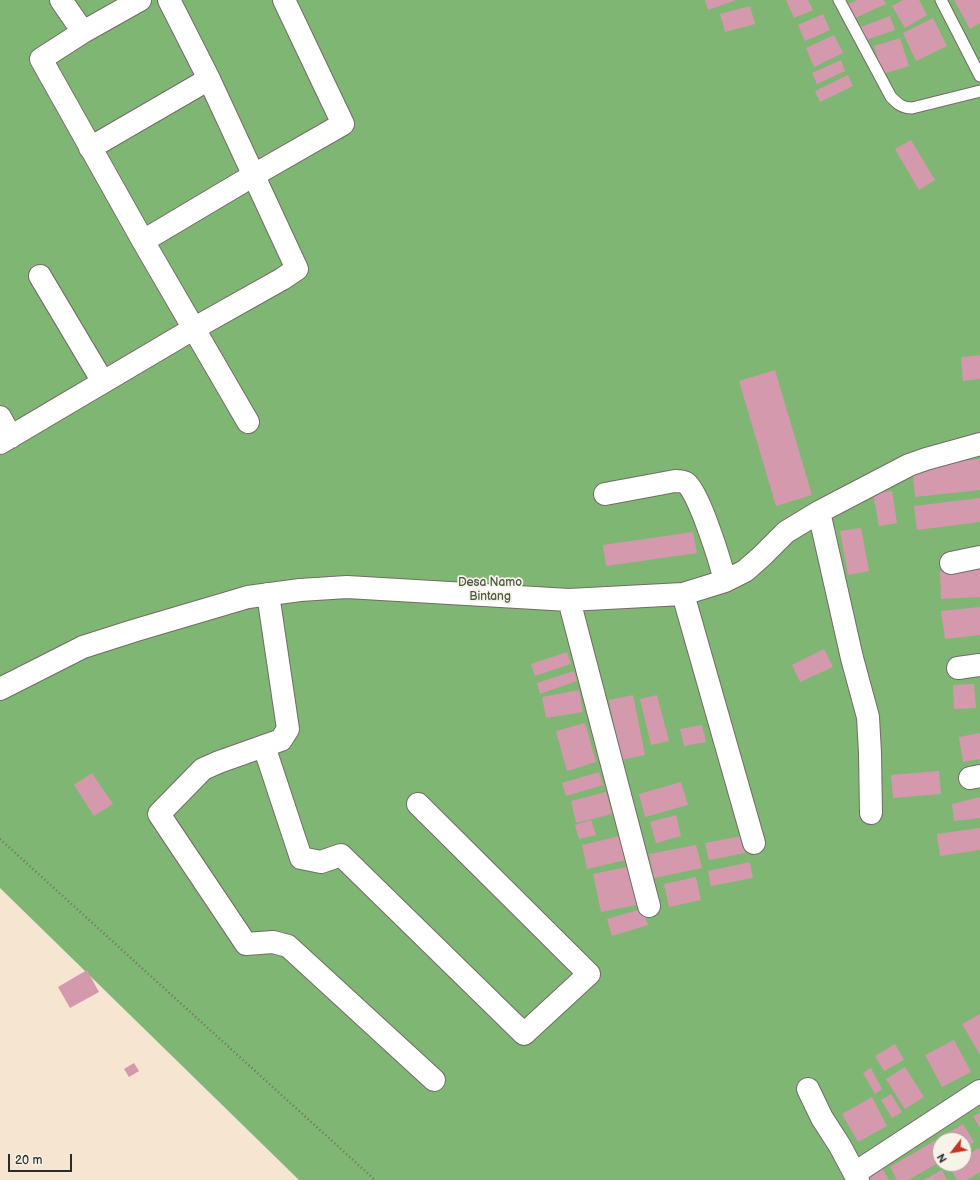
<!DOCTYPE html>
<html>
<head>
<meta charset="utf-8">
<style>
  body { margin:0 }
  #map { position:relative; width:980px; height:1180px; overflow:hidden; background:#f5e5d1; font-family:"Balsamiq Sans",sans-serif }
  canvas { display:block }
  .north { position:absolute; left:932px; top:1132px; width:40px; height:40px; box-sizing:border-box; background:#f7f3e8; border:1px solid #a5a39c; border-radius:50%; rotate:239deg; font-size:11px; font-weight:700; line-height:16px; text-align:center; color:#2b2b2b }
  .north::after { content:''; display:block; margin:auto; width:14px; height:18px; background:#c8321e; clip-path:polygon(50% 0,100% 100%,50% 72%,0 100%) }
  .scale { position:absolute; left:8px; top:1154px; width:64px; height:18px; box-sizing:border-box; border:2px solid #2b2b2b; border-top:0; padding-left:5px; font-size:12px; line-height:14px; white-space:nowrap; color:#2b2b2b; -webkit-text-stroke:3px #f7f3e8; paint-order:stroke }
</style>
</head>
<body>
<div id="map">
<canvas width="980" height="1180"></canvas>
<div class="north">N</div>
<div class="scale">20 m</div>
</div>
<script>
const ctx = document.querySelector('canvas').getContext('2d');
ctx.lineJoin = 'round';
function fillPath(path, color) {
  ctx.fillStyle = color;
  ctx.fill(path, 'evenodd');
}
function stroke(path, color, width, dash) {
  ctx.strokeStyle = color;
  ctx.lineWidth = width;
  ctx.lineCap = dash ? 'butt' : 'round';
  ctx.setLineDash(dash || []);
  ctx.stroke(path);
}
function write(font, color, halo, rows, align = 'center') {
  ctx.font = font + ' "Balsamiq Sans",sans-serif';
  ctx.lineWidth = 3.5;
  ctx.setLineDash([]);
  ctx.textBaseline = 'middle';
  ctx.strokeStyle = halo;
  ctx.fillStyle = color;
  for (const [text, x, y, turn = 0] of rows) {
    ctx.save();
    ctx.translate(x, y);
    ctx.rotate((+turn || 0) * Math.PI / 180);
    ctx.textAlign = isNaN(turn) ? turn : align;
    if (halo) ctx.strokeText(text, 0, 0);
    ctx.fillText(text, 0, 0);
    ctx.restore();
  }
}
fillPath(new Path2D(`
  M0,0H980V1180H299L0,888ZM940,1140H964V1164H940Z`), '#7fb674');
fillPath(new Path2D(`
  M705,0H736L708,10Z
  M786,0H808L813,10L794,18Z
  M857,0H884L886,4L855,18L848,4Z
  M903,0H919L927,15L905,28L892,6Z
  M954,0H980V23L970,29Z
  M750,6L755,24L725,32L720,14Z
  M823,14L830,30L805,41L798,25Z
  M890,16L895,30L866,40L861,27Z
  M933,18L947,46L916,61L903,33Z
  M834,35L843,53L814,67L806,48Z
  M900,38L909,66L882,74L874,46Z
  M841,60L845,71L817,84L812,73Z
  M848,75L853,86L820,102L815,91Z
  M911,140L935,180L919,190L895,149Z
  M980,355V379L963,381L961,357Z
  M775,370L812,495L776,506L739,381Z
  M980,459V490L915,497L912,466Z
  M892,491L897,523L879,526L873,494Z
  M980,498V522L917,530L914,506Z
  M861,528L869,571L848,575L840,531Z
  M693,532L697,553L606,566L603,545Z
  M980,569V597L941,599L940,571Z
  M980,607V635L945,639L941,611Z
  M824,649L833,667L800,682L792,665Z
  M567,652L571,664L535,676L531,664Z
  M574,671L577,681L540,694L537,683Z
  M974,684L976,708L954,709L953,685Z
  M579,690L583,712L546,718L542,697Z
  M633,695L645,755L621,760L609,700Z
  M657,695L669,741L651,745L640,699Z
  M585,723L596,762L567,771L556,731Z
  M702,725L706,742L684,746L680,729Z
  M980,733V759L963,762L959,737Z
  M939,771L941,794L893,798L891,775Z
  M599,772L603,785L566,796L562,783Z
  M92,773L113,804L94,816L74,785Z
  M681,782L688,805L645,817L639,794Z
  M606,792L612,814L576,823L571,801Z
  M980,797V818L954,821L952,804Z
  M676,815L681,836L656,843L650,822Z
  M591,820L596,835L579,839L575,825Z
  M980,828V850L940,856L937,834Z
  M620,836L626,860L587,869L582,845Z
  M742,836L745,853L709,860L705,843Z
  M696,845L702,868L654,878L649,854Z
  M750,862L753,878L711,886L708,871Z
  M632,866L641,904L601,912L593,874Z
  M696,877L701,900L669,907L664,884Z
  M642,909L648,925L612,936L607,919Z
  M87,970L99,992L70,1008L58,987Z
  M980,1014V1055L962,1024Z
  M954,1040L971,1072L942,1087L925,1055Z
  M895,1044L904,1060L884,1071L875,1056Z
  M134,1063L139,1071L129,1077L124,1069Z
  M905,1067L924,1097L905,1109L886,1079Z
  M871,1068L882,1089L875,1094L863,1073Z
  M891,1094L902,1112L892,1118L881,1100Z
  M872,1097L887,1126L858,1142L842,1114Z
  M980,1113V1128L973,1116Z
  M963,1124L974,1142L964,1148V1140H940V1162L908,1180H897L890,1167Z
  M979,1148L980,1150V1172L967,1180H957L949,1167L954,1164H964V1157Z
  M881,1166L889,1180H868L865,1175Z
  M942,1170L947,1180H923Z`), '#d599ae');
const lane = new Path2D(`
  M839,0L891,97C898,104 902,108 912,108L980,91
  M941,0L980,76`);
const street = new Path2D(`
  M61,0L83,32
  M140,0L83,32L41,59L143,241L248,422
  M90,148L209,79
  M143,241L254,175L343,124L284,0
  M40,276L103,382
  M0,417L11,437
  M0,443L193,329L282,279L297,269L209,79L169,0
  M605,494L675,481C679,481 683,481 686,483C699,492 721,564 725,581
  M819,512L852,658L868,717L870,753L871,813
  M951,563L980,557
  M268,594L288,729L281,740L219,762L203,769L159,814L246,944L273,942L288,946L434,1080
  M683,594L754,843
  M569,600L649,906
  M958,668L980,665
  M0,689L83,647L133,631L248,597L300,590L347,587L569,600L683,594L725,581L745,571L762,556L786,532L819,512L909,465L926,459L980,444
  M264,746L301,858L321,862L341,855L524,1034L589,974L418,804
  M970,778L980,776
  M808,1089L822,1118L840,1146L858,1180
  M855,1173L980,1091`);
stroke(lane, '#726c65', 13);
stroke(street, '#726c65', 24);
stroke(new Path2D(`
  M0,839L375,1180`), '#726c65', 2.5, [1, 3]);
stroke(lane, '#fff', 11);
stroke(street, '#fff', 22);
write('12px', '#485642', '#f7f3e8', [
  ["Desa Namo",490,583],
  ["Bintang",490,597]
]);
</script>
</body>
</html>
